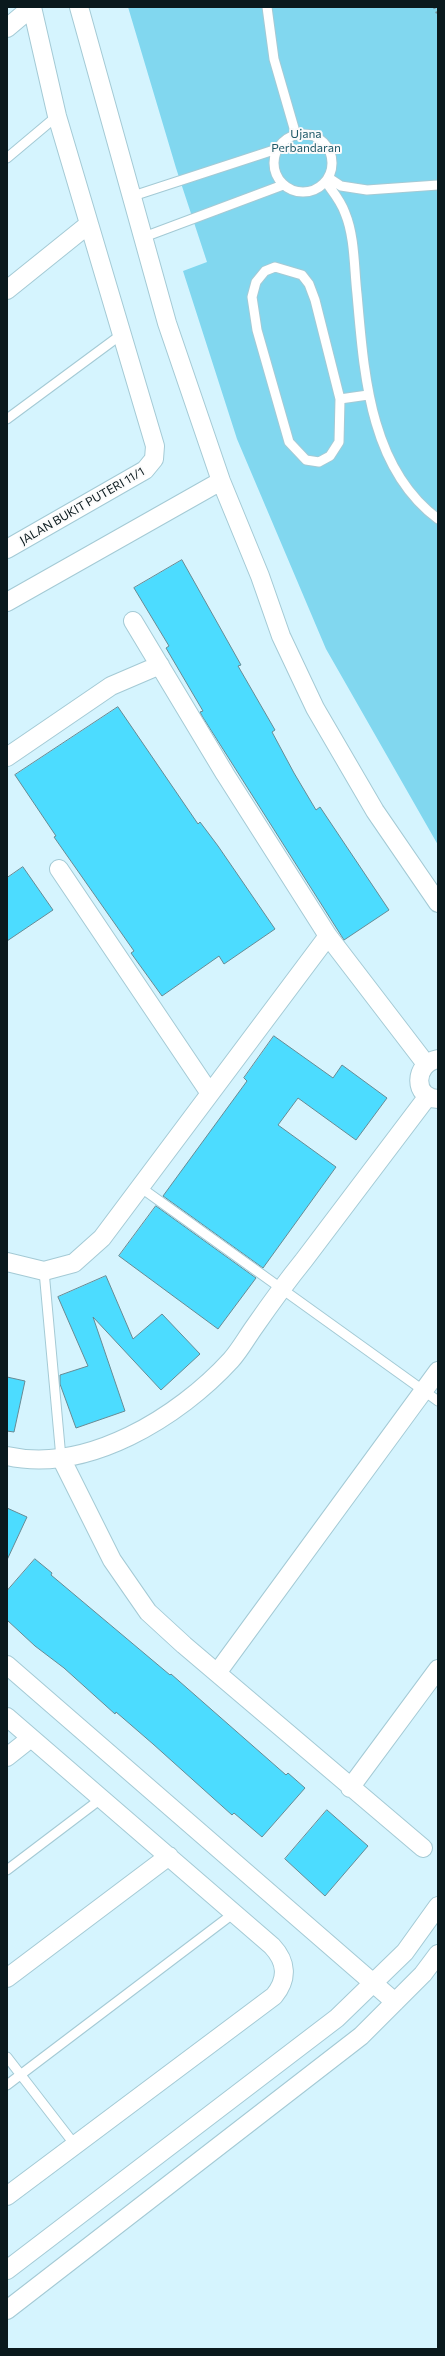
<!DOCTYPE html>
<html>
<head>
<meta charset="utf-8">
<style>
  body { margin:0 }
  #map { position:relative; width:445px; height:2356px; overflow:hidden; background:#d5f4fe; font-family:Commissioner,sans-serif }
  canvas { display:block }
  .frame { position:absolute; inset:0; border:8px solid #0a191d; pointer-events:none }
</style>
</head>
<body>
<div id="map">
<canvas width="445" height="2356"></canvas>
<div class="frame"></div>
</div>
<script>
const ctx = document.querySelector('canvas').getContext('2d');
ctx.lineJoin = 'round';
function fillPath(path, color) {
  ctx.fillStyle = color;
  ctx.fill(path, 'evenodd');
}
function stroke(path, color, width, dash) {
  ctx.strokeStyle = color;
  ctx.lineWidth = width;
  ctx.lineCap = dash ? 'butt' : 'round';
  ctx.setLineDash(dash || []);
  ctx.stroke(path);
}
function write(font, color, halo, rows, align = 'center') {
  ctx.font = font + ' Commissioner,sans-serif';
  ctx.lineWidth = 4;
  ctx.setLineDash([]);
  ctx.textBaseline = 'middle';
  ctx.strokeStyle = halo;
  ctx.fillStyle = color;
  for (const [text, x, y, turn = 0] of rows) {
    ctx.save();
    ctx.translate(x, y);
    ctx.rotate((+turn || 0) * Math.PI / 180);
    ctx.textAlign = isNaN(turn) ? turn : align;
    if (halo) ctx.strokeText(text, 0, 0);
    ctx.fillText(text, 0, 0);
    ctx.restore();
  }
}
fillPath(new Path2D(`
  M128,7H438V845L326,649L237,439L183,271L207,262L176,168Z`), '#81d7ef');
const building = new Path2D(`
  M182,560L241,665L238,666L275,730L272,732L294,773L316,810L320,807L389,910L344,940L202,716L200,712L203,711L166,648L169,646L134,588Z
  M118,707L198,824L200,822L218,846L275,929L224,964L219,956L162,996L131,953L134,951L54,837L56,836L15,775Z
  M23,867L53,910L7,941V878Z
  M274,1036L333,1078L342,1065L387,1098L356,1140L298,1098L278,1125L336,1167L263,1268L163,1196L247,1081L244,1078Z
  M156,1206L256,1278L218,1329L119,1256Z
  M106,1276L133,1339L162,1314L200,1354L161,1390L93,1317L125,1411L76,1428L60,1384V1375L88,1366L58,1297Z
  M7,1377L25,1381L14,1432L7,1431Z
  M7,1508L27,1517L7,1560Z
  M35,1559L52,1573L51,1575L170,1675L171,1674L286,1775L288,1773L305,1788L262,1837L234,1813L232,1815L153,1744L116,1712L115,1714L64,1668L35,1646L7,1620V1591Z
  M327,1810L368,1846L325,1896L285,1859Z`);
fillPath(building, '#4cdcff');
stroke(building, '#668a94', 1);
const service = new Path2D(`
  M267,7L274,59L296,135
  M274 163a29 29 0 1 1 58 0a29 29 0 1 1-58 0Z
  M7,158L57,116
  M329,178L341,186L367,190L438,185
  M326,182C333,192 341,201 345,213C355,237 354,268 357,294C364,372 369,468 438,519
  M133,196L277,149
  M144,237L283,185
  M275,267L302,275L309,284L315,300L340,399L339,442L330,456L319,462L306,460L289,442L257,330L252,297L256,282L265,271Z
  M340,399L368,395
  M7,419L122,334
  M140,1187L438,1401
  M44,1271L61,1458
  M7,1870L102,1798
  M7,2057L75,2145
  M7,2085L234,1913`);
const minor = new Path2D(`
  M79,7L167,323L221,481L260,576L281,636L315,708L375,811L438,903
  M7,28L32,7
  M7,290L89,224
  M7,549L145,470L154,459L155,446L57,116L32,7
  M7,602L221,481
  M133,621L225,774L328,936L426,1064
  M7,757L111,686L160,665
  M59,869L209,1092
  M438,1059C413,1064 413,1098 438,1099
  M7,1262L44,1271L74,1263L102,1238L328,936
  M7,1456C87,1474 179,1417 231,1360C240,1350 247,1337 255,1326C271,1303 287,1281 304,1260C345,1205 387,1151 428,1096
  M61,1458L112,1560L148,1612L184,1645L423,1848
  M7,1665L395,2002
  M217,1673L438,1371
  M7,1717L272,1946C287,1962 288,1979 274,1996L7,2196
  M7,1757L31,1738
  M350,1788L438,1669
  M7,1978L169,1856
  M7,2270L337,2018L405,1952L438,1906
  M7,2310L361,2036L423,1974L438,1954`);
stroke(service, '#a4cad5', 11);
stroke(minor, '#a4cad5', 20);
stroke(new Path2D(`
  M434,7L438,15`), '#799198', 2.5, [2, 3]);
stroke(service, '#fff', 9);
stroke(minor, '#fff', 18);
write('12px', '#205a69', '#fbfbfb', [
  ["Ujana",306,134],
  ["Perbandaran",306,148]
]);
write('12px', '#0a191d', '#fbfbfb', [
  ["JALAN BUKIT PUTERI 11/1",82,506,-30]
]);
</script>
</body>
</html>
